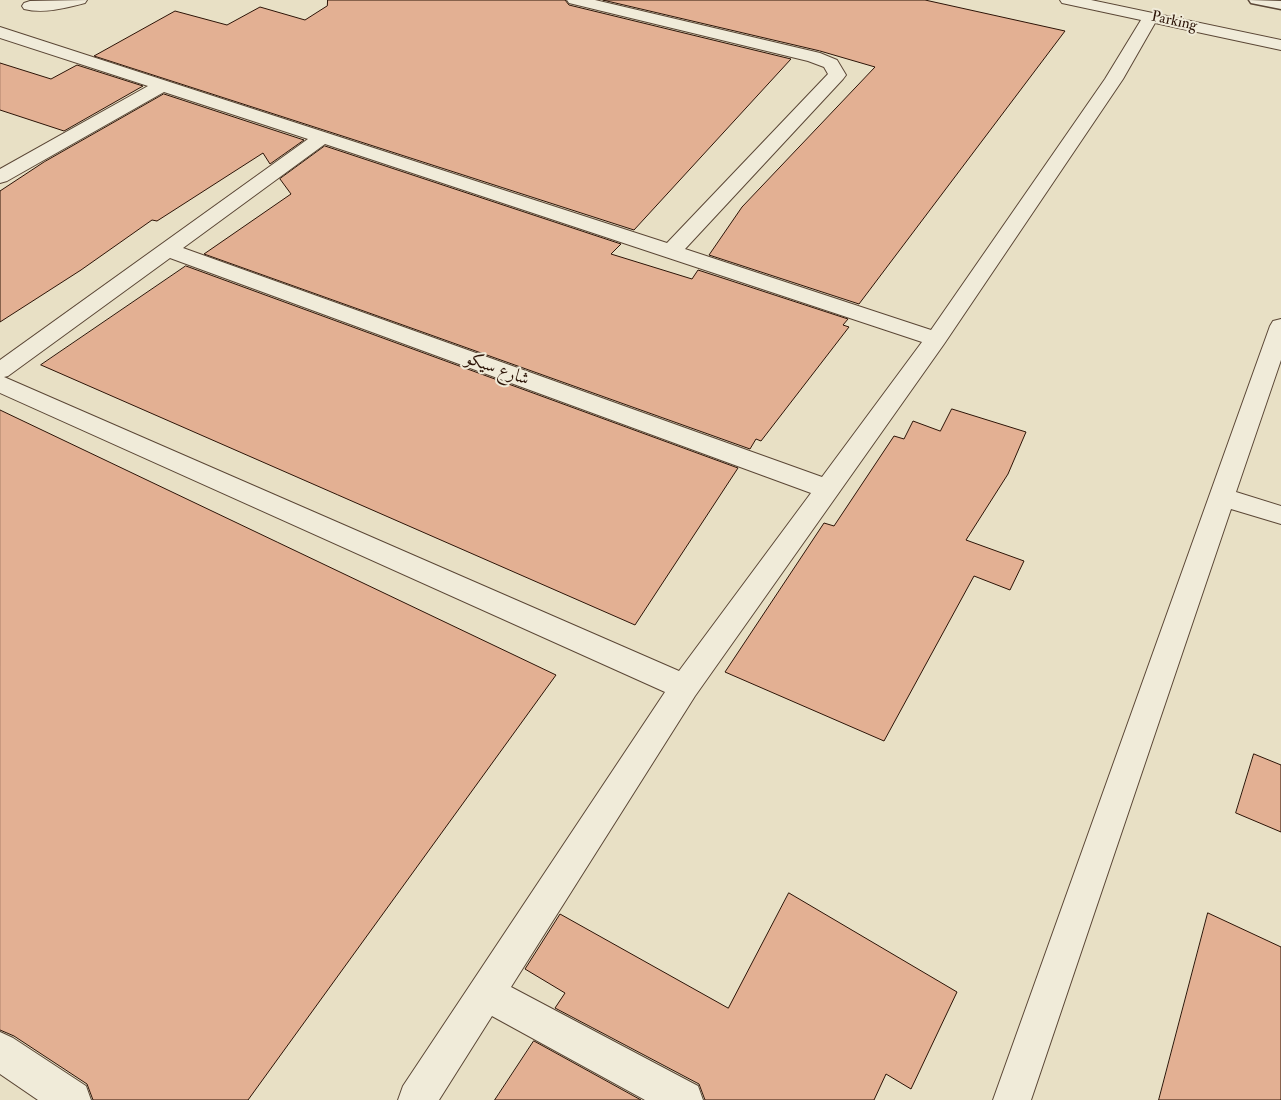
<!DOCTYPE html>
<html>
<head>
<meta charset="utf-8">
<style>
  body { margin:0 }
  canvas { display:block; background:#e8e0c5 }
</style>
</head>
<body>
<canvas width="1281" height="1100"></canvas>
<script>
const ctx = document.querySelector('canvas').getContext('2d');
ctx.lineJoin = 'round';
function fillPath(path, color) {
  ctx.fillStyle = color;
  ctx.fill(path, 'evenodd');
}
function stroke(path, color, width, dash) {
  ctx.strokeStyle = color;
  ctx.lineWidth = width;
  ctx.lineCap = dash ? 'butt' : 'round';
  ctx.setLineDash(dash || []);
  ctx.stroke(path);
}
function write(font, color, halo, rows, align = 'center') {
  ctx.font = font + ' "IM FELL Double Pica",Amiri,serif';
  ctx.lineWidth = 4;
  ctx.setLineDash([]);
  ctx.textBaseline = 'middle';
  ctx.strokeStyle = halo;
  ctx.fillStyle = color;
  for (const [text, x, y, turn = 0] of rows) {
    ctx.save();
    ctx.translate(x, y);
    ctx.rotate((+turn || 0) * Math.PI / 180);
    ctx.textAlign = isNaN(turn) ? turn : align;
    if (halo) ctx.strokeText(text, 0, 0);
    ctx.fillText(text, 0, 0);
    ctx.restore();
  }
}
const building = new Path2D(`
  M328,0H565L569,5L791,59L634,230L94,56L175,11L227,25L260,7L305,20L327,6Z
  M603,0H925L1065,31L859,304L709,255L742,207L875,67L820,51Z
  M0,63L51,79L77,65L143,86L64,131L0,110Z
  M164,94L304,140L270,164L263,153L157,221L152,220L81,270L0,322V191L44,162Z
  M325,146L621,244L611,254L692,279L698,270L848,319L843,325L849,327L761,441L756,439L750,449L204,254L291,194L280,179Z
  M186,266L738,468L635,625L41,365Z
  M952,409L1026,432L1008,474L966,540L1024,561L1010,590L974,576L884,741L725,672L824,523L834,526L894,436L904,439L913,421L940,431Z
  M0,410L556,675L248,1100H93L87,1084L14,1036L0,1030Z
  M1254,754L1281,765V832L1236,813Z
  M789,893L957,992L911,1089L886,1074L874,1100H705L699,1084L555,1008L565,993L525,969L560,914L728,1008Z
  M1208,913L1281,947V1100H1159Z
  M534,1041L641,1100H495Z`);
fillPath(building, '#e3b093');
stroke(building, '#2c1407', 1);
const service = new Path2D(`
  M1249,0L1281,1V9L1251,3Z`);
const minor = new Path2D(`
  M87,0L85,3C66,8 44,14 24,9L22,6L24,3L30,1Z
  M567,0H595L820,53L837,60L846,75L843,79L685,249L931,330L1105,79L1141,20L1062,3L1060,0H1091L1281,40V50L1155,23L1123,79L944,344L695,696L511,987L698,1086L703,1100H645L492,1016L439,1100H398L403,1086L665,692L0,393V360L308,139L164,92L7,181L0,183V169L148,86L0,38V27L667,243L828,74L824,67L808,61L569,3ZM325,144L922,342L822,477L183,248ZM170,258L811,493L679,671L4,377L8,376Z
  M1281,319V360L1236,492L1281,506V524L1231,509L1031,1100H993L1270,326L1273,321Z
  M0,1032L13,1038L86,1086L91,1100H38L0,1074Z`);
stroke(service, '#5b4736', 3);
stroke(minor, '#5b4736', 2);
fillPath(service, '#f0ebd9');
fillPath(minor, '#f0ebd9');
write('15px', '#2c1407', '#f0ebd9', [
  ["Parking",1174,22,12]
]);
write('18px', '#2c1407', '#f0ebd9', [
  ["شارع سيكو",497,370,20]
]);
</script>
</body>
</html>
